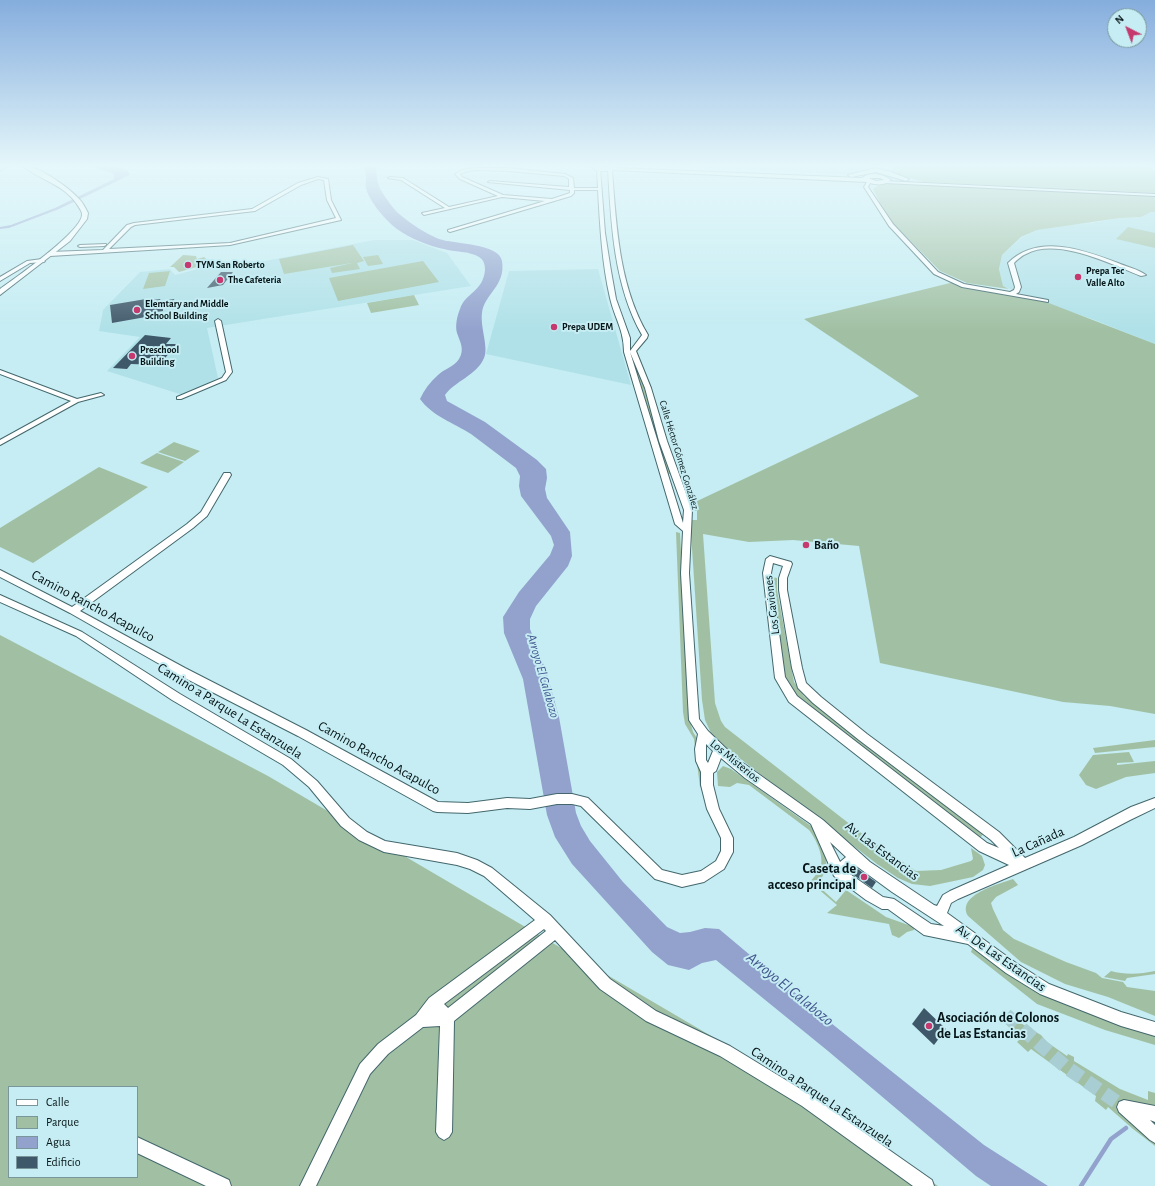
<!DOCTYPE html>
<html>
<head>
<meta charset="utf-8">
<style>
  body { margin:0 }
  #map { position:relative; width:1155px; height:1186px; overflow:hidden; background:#c5edf3; font-family:"Alegreya Sans",sans-serif }
  canvas { display:block }
  .legend { position:absolute; left:8px; top:1086px; width:130px; height:92px; box-sizing:border-box; background:#c5edf3; border:1px solid #79979b; margin:0; padding:5px 7px; list-style:none; font-size:12px; color:#061517 }
  .legend li { display:flex; align-items:center; gap:8px; height:20px }
  .legend b { width:20px; border:1px solid #79979b }
  .north { position:absolute; left:1107px; top:8px; width:40px; height:40px; box-sizing:border-box; background:#c5edf3; border:1px solid #79979b; border-radius:50%; rotate:318deg; font-size:11px; font-weight:700; line-height:16px; text-align:center; color:#061517 }
  .north::after { content:''; display:block; margin:auto; width:14px; height:18px; background:#c5396e; clip-path:polygon(50% 0,100% 100%,50% 72%,0 100%) }
</style>
</head>
<body>
<div id="map">
<canvas width="1155" height="1186"></canvas>
<ul class="legend">
<li><b style="height:5px;background:#fff"></b>Calle</li>
<li><b style="height:11px;background:#a1c0a3"></b>Parque</li>
<li><b style="height:11px;background:#92a2cd"></b>Agua</li>
<li><b style="height:11px;background:#3f5869"></b>Edificio</li>
</ul>
<div class="north">N</div>
</div>
<script>
const ctx = document.querySelector('canvas').getContext('2d');
ctx.lineJoin = 'round';
function fillPath(path, color) {
  ctx.fillStyle = color;
  ctx.fill(path, 'evenodd');
}
function stroke(path, color, width, dash) {
  ctx.strokeStyle = color;
  ctx.lineWidth = width;
  ctx.lineCap = dash ? 'butt' : 'round';
  ctx.setLineDash(dash || []);
  ctx.stroke(path);
}
function write(font, color, halo, rows, align = 'center') {
  ctx.font = font + ' "Alegreya Sans",sans-serif';
  ctx.lineWidth = 4;
  ctx.setLineDash([]);
  ctx.textBaseline = 'middle';
  ctx.strokeStyle = halo;
  ctx.fillStyle = color;
  for (const [text, x, y, turn = 0] of rows) {
    ctx.save();
    ctx.translate(x, y);
    ctx.rotate((+turn || 0) * Math.PI / 180);
    ctx.textAlign = isNaN(turn) ? turn : align;
    if (halo) ctx.strokeText(text, 0, 0);
    ctx.fillText(text, 0, 0);
    ctx.restore();
  }
}
fillPath(new Path2D(`
  M650,165H874L866,171L853,174H838Z
  M1151,212H1155V344L1092,319L1039,301L1003,286L999,269L1002,255L1021,238L1037,230L1055,226L1092,223L1120,218L1141,217Z
  M374,240H413L447,253L471,286L207,328L218,378L183,395L107,371L140,337L99,331L103,310L140,272L170,269L175,275L219,263L234,267Z
  M598,269L631,385L486,354L509,271Z`), '#b0e1e8');
fillPath(new Path2D(`
  M896,165H1149L1155,171V193L923,182L892,173L891,171Z
  M894,183L1155,196V212H1151L1141,217L1120,218L1037,230L1021,237L1002,255L999,269L1003,286L1009,289L967,283L940,271L887,217L873,189C879,184 886,184 894,183Z
  M1128,227L1155,233V248L1116,239Z
  M353,245L364,261L357,263L360,269L332,273L330,268L352,263L284,274L279,259Z
  M183,255L196,256L197,259L204,257L211,263L179,272L174,267H170Z
  M378,255L383,264L368,266L363,257Z
  M423,261L439,282L338,301L329,278Z
  M170,271L165,286L143,289L149,273Z
  M954,282L1041,300L1155,344V714L1110,706L1063,702L880,663L859,546L793,540L749,542L703,534L715,703L721,721L725,727L869,839L916,871L941,870L971,861L973,859L971,848L982,856L985,865L983,870L973,877L930,886L912,884L898,878L877,864L729,750L711,733L705,720L702,700L691,533V520H697V511H691L693,503L919,396L804,319Z
  M414,295L419,305L371,313L367,303Z
  M633,360H635L639,372L672,474H668Z
  M174,442L200,451L185,461L158,452Z
  M157,453L184,462L168,473L140,463Z
  M99,467L148,487L33,563L0,547V528Z
  M676,532L680,533L690,721L693,732L700,743L703,786L700,787L694,739L685,724L683,712Z
  M771,577L777,578V590L794,682L804,696L867,745L984,833L980,838L799,699C790,690 787,683 784,670L772,596Z
  M0,635L268,776L764,1067L938,1186H0ZM9,1087H137V1177H9Z
  M1155,740V747L1095,753L1093,748Z
  M1129,752L1134,762L1117,763V765L1155,761V773L1126,777L1096,789L1086,785L1079,775L1093,755Z
  M723,766L731,769L811,826C821,838 831,858 824,874C822,878 818,881 816,884L836,902L846,890L886,917L914,927V930L907,932L899,938L892,935L889,924L827,913L837,905L810,882C813,878 817,874 820,869C825,857 816,839 809,830L749,785L737,783L730,787L718,786L717,772Z
  M1013,879L1018,885L996,897L991,903L993,909L1003,930L1014,939L1066,962L1096,973L1102,978L1123,982L1127,987L1155,991V1016L1108,997L1065,984L1021,962L968,916C956,895 999,884 1013,879Z
  M972,949H977L1030,989L1112,1023L1155,1036V1045L1105,1030L1037,1004L971,952Z
  M1111,971C1125,975 1141,974 1155,971V974L1127,978L1125,981L1104,977Z
  M1007,1015L1041,1035L1047,1042L1067,1056L1068,1054L1074,1057V1061L1120,1089L1148,1100V1091L1155,1093V1146L1133,1129L1108,1107L1106,1110L1095,1101L1096,1096L1031,1049L1028,1052L1017,1042L1020,1039L1004,1022Z`), '#a1c0a3');
fillPath(new Path2D(`
  M88,165H112L128,171L130,175L59,209L9,228L0,229V227L11,225L55,208L114,179V174Z
  M363,165H375C377,171 376,177 378,183C379,190 393,208 398,213C410,223 424,233 439,239C453,244 499,243 502,261C506,286 484,294 482,313C480,327 489,348 484,358C477,375 455,381 445,395L447,401L485,422L537,460L546,469L547,478L545,489L547,498L570,532L572,556L568,566L536,606L530,619V629L546,671L559,717L576,813L581,826L590,841L623,882L667,927L680,933L690,932L705,928L719,929L831,1023L984,1145L1048,1186H991L976,1176L828,1051L716,960L702,963L689,970L668,965L652,952L572,864L555,837L547,815L523,679L504,633L503,617L519,592L550,555L554,545L551,536L521,496L519,486L520,476L516,468C501,457 486,445 471,434C454,423 432,416 420,399C424,390 430,382 438,375C444,369 454,367 459,359C465,349 460,342 457,333C455,326 457,316 460,309C465,293 483,292 485,270C485,265 484,260 479,257C470,251 454,252 444,249C429,246 409,238 397,229C386,221 369,201 366,188C365,183 366,181 366,177C366,173 364,168 363,165Z`), '#92a2cd');
stroke(new Path2D(`
  M1081,1186L1111,1139L1126,1128`), '#92a2cd', 4.5);
fillPath(new Path2D(`
  M221,272H233L223,285L207,288Z
  M152,298L153,300L160,299L161,301L174,299L176,306L163,309V311L156,312L157,315L112,323L110,305Z
  M145,335L171,338L166,344H177L159,365L131,364L127,369L113,368Z
  M855,867L876,882L872,888L851,873Z
  M924,1008L946,1029L934,1045L912,1024Z`), '#3f5869');
stroke(new Path2D(`
  M1006,1015L1066,1067L1124,1107`), '#a8cdd2', 14, [14, 7]);
const street = new Path2D(`
  M475,168H508L565,174L573,178L574,188H598L597,169L600,168L605,233L611,271L616,299L630,338V351L642,335C614,286 611,224 608,169L610,168L612,169C616,224 619,287 648,335L647,338L636,351L651,388L667,441L692,510L689,573L699,719L708,731L736,758L823,820L870,862L934,905L937,906L943,895L950,891L1009,865L979,851L789,702L775,678L763,573L766,559L770,556L791,562L792,564L787,578V590L802,668L806,683L821,697L867,734L999,832L1025,858L1074,837L1131,807L1155,798V808L1130,820L1082,845L958,899L951,903L947,913L1016,963L1049,984L1121,1012L1155,1022V1036L1121,1026L1040,994L1006,973L968,944L924,935L888,909H882L866,900L834,876L811,824L745,778L721,758L716,771L713,773V785L719,809L733,838V852L724,869L704,882L682,887L655,879L581,806L572,804H557L530,809L507,808L468,813L437,812L433,811L298,736L177,674L70,613L0,577V570L72,607L187,524L201,512L224,473H230L231,475L207,516L193,528L80,611L185,668L306,730L438,802L468,803L507,798L530,799L557,794H572L588,798L662,870L682,875L701,871L716,861L721,851V838L707,809L701,785V772L696,761L695,749L698,734L689,720L681,573L683,531L675,524L624,352C624,330 615,319 610,298C602,263 600,226 598,190H574V193L571,196L450,232L448,231V230L545,201L502,197L424,215L422,213L445,208L401,180L388,178L390,177L403,178L449,207L498,196L460,179L455,174L462,170ZM475,170L508,171L564,176L569,179V187L490,181L488,182L570,190V193L552,199L503,195L462,177L460,174L465,172ZM630,352L645,388L659,441L684,510L683,523ZM773,563L783,566L779,578V590L792,668L798,688L813,703L859,740L991,840L999,848L987,843L797,696L785,677L771,573ZM706,744L713,751L708,763L706,760ZM830,842L846,857L840,862ZM855,865L892,892L944,926L931,924L894,899L883,897L847,872Z
  M318,177L328,179L331,200L341,220L230,245L50,256L47,254L50,252L103,250L127,225L134,223L252,209L298,183ZM318,179L324,180L327,200L336,218L230,243L109,249L131,227L135,225L255,211L301,185Z
  M868,180L871,181L868,187L893,224L938,272L964,284L1010,292L1014,290L1015,287L1008,263C1038,233 1084,250 1118,263C1127,267 1138,269 1146,275L1141,276C1111,264 1057,237 1026,254C1021,256 1017,260 1014,263L1021,287L1019,292L1016,294L1048,300V302L962,287L934,274L889,226L864,187Z
  M883,181L1155,194V196L885,183Z
  M106,244V245L104,246L80,247L78,246L80,245Z
  M42,259L45,261L44,262L30,263L0,281V277L27,261Z
  M218,319L221,321L232,372L226,380L181,399H177V397L222,378L226,372L215,321Z
  M0,370L77,399L101,393L104,395L78,402L0,445V440L71,401L0,374Z
  M0,595L82,632L180,694L291,759L317,781L349,818L367,832L385,841L457,853L477,860L492,868L550,915L610,979L656,1011L730,1046L812,1096L932,1180L934,1186H913L802,1106L720,1056L646,1021L600,989L555,940L454,1021L452,1132L449,1137L444,1140L439,1137L436,1132L440,1026L423,1027L388,1054L370,1074L316,1186H300L360,1064L378,1044L416,1015L429,998L535,920L484,876L470,869L457,865L384,852L359,840L341,826L309,787L283,765L172,700L76,636L0,602ZM544,929L546,931L448,1008L444,1004Z
  M1124,1100L1155,1106V1122L1150,1120L1155,1125V1143L1150,1140L1119,1112L1117,1107L1119,1102Z
  M137,1137L229,1180L231,1186H206L137,1153Z`);
const secondary = new Path2D(`
  M2,165H8L0,171V166Z
  M21,165C36,164 70,188 80,200C83,203 86,209 88,213L87,219L70,241L0,295V289C15,278 83,231 82,214C82,211 78,206 76,203C63,184 38,179 21,165Z
  M593,165H599V167H612L610,165H617V168L862,178C870,171 883,174 891,180C884,186 875,185 867,182L611,170C604,172 597,172 592,167ZM869,178H880L884,180L876,181Z
  M876,168L891,172L909,179L906,181L876,172L851,177L848,175Z`);
stroke(street, '#43676c', 2);
stroke(secondary, '#43676c', 2);
fillPath(street, '#fff');
fillPath(secondary, '#fff');
const sky = ctx.createLinearGradient(0, 0, 0, 331);
sky.addColorStop(0, '#85addd');
sky.addColorStop(0.5, '#e5f7fa');
sky.addColorStop(1, '#e5f7fa00');
ctx.fillStyle = sky;
ctx.fillRect(0, 0, 1155, 331);
for (const [x, y, r, color] of [
  [188,265,4,"#c5396e"],
  [1078,277,4,"#c5396e"],
  [220,280,4,"#c5396e"],
  [137,310,4,"#c5396e"],
  [554,327,4,"#c5396e"],
  [132,356,4,"#c5396e"],
  [806,545,4,"#c5396e"],
  [864,877,4,"#c5396e"],
  [929,1026,4,"#c5396e"]
]) {
  const dot = new Path2D();
  dot.arc(x, y, r, 0, 2 * Math.PI);
  ctx.fillStyle = color;
  ctx.fill(dot);
  stroke(dot, '#c5edf3', 1.5);
}
write('bold 10px', '#061517', '#c5edf3', [
  ["TYM San Roberto",196,265],
  ["Prepa Tec",1086,271],
  ["Valle Alto",1086,283],
  ["The Cafeteria",228,280],
  ["Elemtary and Middle",145,304],
  ["School Building",145,316],
  ["Prepa UDEM",562,327],
  ["Preschool",140,350],
  ["Building",140,362]
], 'left');
write('10px', '#061517', '#c5edf3', [
  ["Calle Héctor Gómez González",679,455,73]
]);
write('bold 12px', '#061517', '#c5edf3', [
  ["Baño",814,545]
], 'left');
write('12px', '#061517', '#c5edf3', [
  ["Los Gaviones",772,605,-97],
  ["Los Misterios",735,761,39]
]);
write('italic 13px', '#42548d', '#c5edf3', [
  ["Arroyo El Calabozo",543,676,74]
]);
write('14px', '#061517', '#c5edf3', [
  ["Camino Rancho Acapulco",93,606,28],
  ["Camino a Parque La Estanzuela",230,711,32],
  ["Camino Rancho Acapulco",379,758,29],
  ["La Cañada",1038,842,-24],
  ["Av. Las Estancias",882,851,37],
  ["Av. De Las Estancias",1001,958,35],
  ["Camino a Parque La Estanzuela",822,1097,34]
]);
write('bold 14px', '#061517', '#c5edf3', [
  ["Caseta de",856,869],
  ["acceso principal",856,885],
  ["Asociación de Colonos",937,1018,"left"],
  ["de Las Estancias",937,1034,"left"]
], 'right');
write('italic 16px', '#42548d', '#c5edf3', [
  ["Arroyo El Calabozo",790,989,39]
]);
</script>
</body>
</html>
